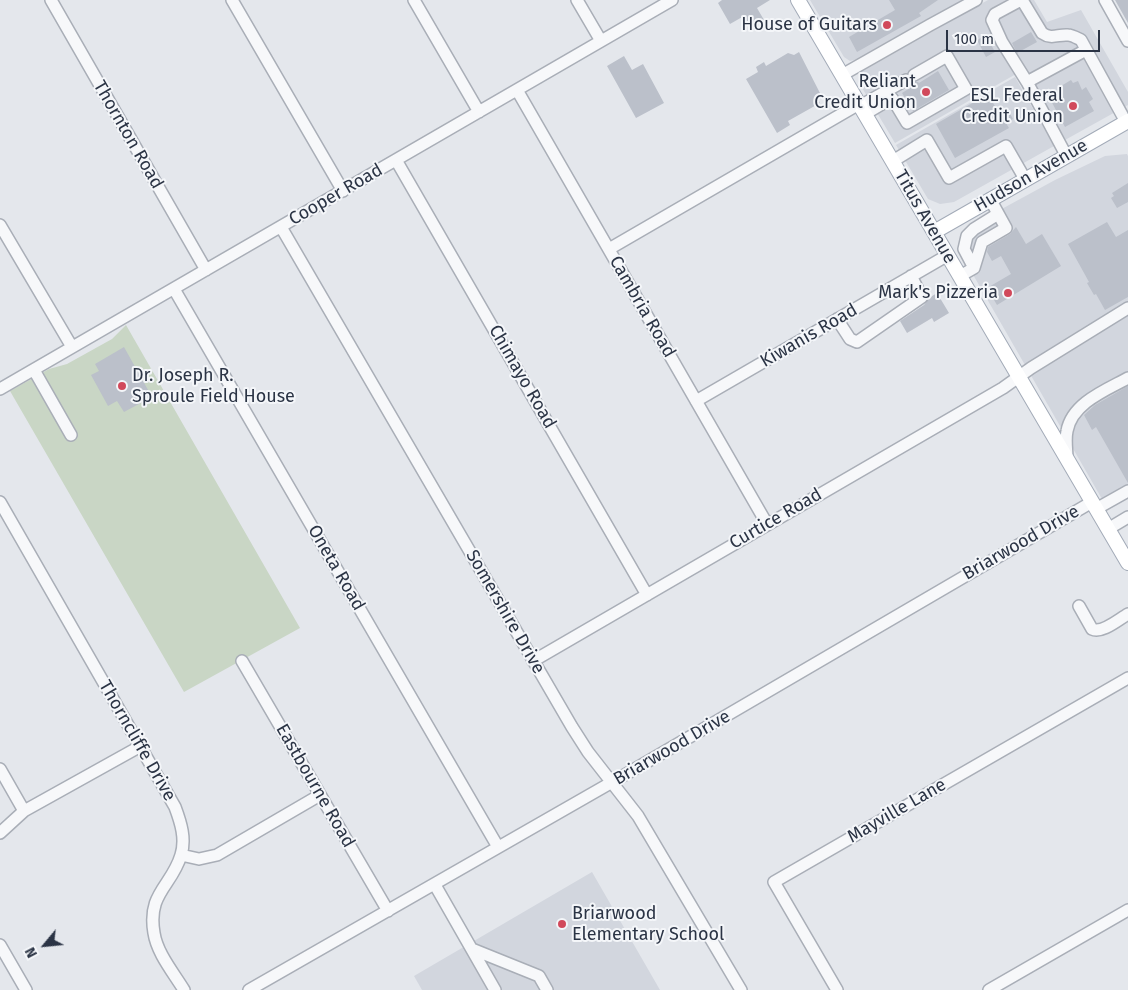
<!DOCTYPE html>
<html>
<head>
<meta charset="utf-8">
<style>
  body { margin:0 }
  #map { position:relative; width:1128px; height:990px; overflow:hidden; background:#e4e7ec; font-family:"Fira Sans",sans-serif }
  canvas { display:block }
  .north { position:absolute; left:20px; top:920px; width:50px; height:50px; -webkit-text-stroke:4px #f4f6f9; paint-order:stroke; rotate:242deg; font-size:14px; font-weight:700; line-height:20px; text-align:center; color:#2b3445 }
  .north::after { content:''; display:block; margin:auto; width:18px; height:22px; background:#2b3445; clip-path:polygon(50% 0,100% 100%,50% 72%,0 100%) }
  .scale { position:absolute; left:946px; top:30px; width:154px; height:22px; box-sizing:border-box; border:2px solid #2b3445; border-top:0; padding-left:6px; font-size:15px; line-height:18px; white-space:nowrap; color:#2b3445; -webkit-text-stroke:4px #f4f6f9; paint-order:stroke }
</style>
</head>
<body>
<div id="map">
<canvas width="1128" height="990"></canvas>
<div class="north">N</div>
<div class="scale">100 m</div>
</div>
<script>
const ctx = document.querySelector('canvas').getContext('2d');
ctx.lineJoin = 'round';
function fillPath(path, color) {
  ctx.fillStyle = color;
  ctx.fill(path, 'evenodd');
}
function stroke(path, color, width, dash) {
  ctx.strokeStyle = color;
  ctx.lineWidth = width;
  ctx.lineCap = dash ? 'butt' : 'round';
  ctx.setLineDash(dash || []);
  ctx.stroke(path);
}
function write(font, color, halo, rows, align = 'center') {
  ctx.font = font + ' "Fira Sans",sans-serif';
  ctx.lineWidth = 4;
  ctx.setLineDash([]);
  ctx.textBaseline = 'middle';
  ctx.strokeStyle = halo;
  ctx.fillStyle = color;
  for (const [text, x, y, turn = 0] of rows) {
    ctx.save();
    ctx.translate(x, y);
    ctx.rotate((+turn || 0) * Math.PI / 180);
    ctx.textAlign = isNaN(turn) ? turn : align;
    if (halo) ctx.strokeText(text, 0, 0);
    ctx.fillText(text, 0, 0);
    ctx.restore();
  }
}
fillPath(new Path2D(`
  M810,0H963L859,59L850,61L844,57Z
  M988,0H1034L1047,22L1081,10L1128,92V105L1056,145L1016,74L895,143L858,81V75L861,71Z
  M1015,77L1054,146L954,202L940,204L928,199L896,145Z
  M1127,154L1128,156V484L1102,499L960,252L962,233L987,217L1055,180L1105,156Z
  M592,872L660,990H422L414,976Z`), '#d2d6de');
fillPath(new Path2D(`
  M126,325L300,628L184,692L10,391L49,369L67,364L112,339Z`), '#c9d6c5');
fillPath(new Path2D(`
  M722,0H770L757,8L764,20L750,28L744,16L730,24L718,3Z
  M889,0H938L919,13L921,16L857,52L849,37L895,10Z
  M1115,0H1128V23Z
  M1031,32L1037,42L1017,53L1012,43Z
  M986,35L995,52L986,57L977,40Z
  M799,52L822,97L818,99L820,103L788,121L790,125L777,133L746,79L758,72L756,67L764,62L766,66L788,53L794,55Z
  M624,56L632,70L643,64L664,103L636,118L607,66Z
  M938,71L949,90L913,111L902,93L910,88L909,87L913,82H918L919,83Z
  M1071,80L1073,83L1078,81L1082,90L1086,87L1093,99L1089,102L1094,111L1065,127L1049,97L1063,89L1061,86Z
  M988,94L1000,115L1008,110L1013,119L1006,123L1009,128L955,158L936,124Z
  M1128,183V202L1117,208L1111,198L1114,196L1112,193Z
  M1107,222L1116,237L1128,230V297L1105,310L1096,294L1094,295L1087,283L1089,282L1068,244Z
  M1016,227L1026,244L1042,234L1061,266L997,305L987,288L1011,274L1001,256L992,261L987,252L988,247L1010,234Z
  M937,293L949,313L934,322L932,318L907,333L900,321L924,305L929,298Z
  M124,347L152,397L124,412L117,401L108,406L91,375L99,371L95,364Z
  M1128,386V483L1096,427L1092,430L1084,415L1095,405Z`), '#bbc0ca');
const minor = new Path2D(`
  M51,0L206,270
  M232,0L343,191
  M414,0L479,112
  M577,0L601,41
  M1021,0L995,14L992,20L1002,42L1027,82L1066,155
  M1022,0L1042,33C1052,40 1058,34 1068,35C1072,35 1077,38 1081,40L1126,122
  M1105,0L1128,41
  M842,75L930,25L976,0
  M1027,82L1086,50
  M517,90L767,524
  M860,106L906,80
  M865,114L892,98L907,123L966,89L947,56L914,75
  M396,160L647,595
  M893,161L927,140L949,178L1006,146L1025,179
  M0,225L72,347
  M281,227L572,727L588,752L638,816L741,990
  M609,249L859,104
  M974,268L964,249L967,236L974,229L998,214
  M960,276L974,268L982,242L1006,228L990,199
  M174,289L498,847
  M837,319L850,339L857,342L922,297L911,276
  M34,370L71,435
  M0,389L672,0
  M696,401L948,255
  M1067,459C1067,450 1065,440 1067,431C1072,403 1106,390 1128,378
  M0,502L175,807C181,823 186,839 181,855C172,886 147,893 154,933C157,953 173,972 184,990
  M1096,509L1128,491
  M1108,529L1128,517
  M1079,606L1092,629C1102,634 1119,619 1128,614
  M242,661L388,911
  M533,661L1003,388L1031,368L1128,308
  M0,769L24,811
  M0,833L24,811L139,747
  M181,855L199,859L217,855L320,795
  M435,885L495,990
  M0,945L26,990
  M472,949L539,976L547,990
  M249,990L628,773L1092,502
  M837,990L774,882L1128,678
  M989,990L1128,910`);
const major = new Path2D(`
  M798,0L1128,563
  M934,232L1128,121`);
stroke(minor, '#a9aeb7', 14);
stroke(major, '#a3abb8', 16);
stroke(minor, '#f7f8fa', 11);
stroke(major, '#fff', 14);
for (const [x, y, r, color] of [
  [887,25,5,"#d1495b"],
  [926,92,5,"#d1495b"],
  [1073,106,5,"#d1495b"],
  [1008,293,5,"#d1495b"],
  [122,386,5,"#d1495b"],
  [562,924,5,"#d1495b"]
]) {
  const dot = new Path2D();
  dot.arc(x, y, r, 0, 2 * Math.PI);
  ctx.fillStyle = color;
  ctx.fill(dot);
  stroke(dot, '#f4f6f9', 2);
}
write('18px', '#2b3445', '#f4f6f9', [
  ["House of Guitars",877,25],
  ["Reliant",916,82],
  ["Credit Union",916,103],
  ["ESL Federal",1063,96],
  ["Credit Union",1063,117],
  ["Mark's Pizzeria",998,293],
  ["Dr. Joseph R.",132,376,"left"],
  ["Sproule Field House",132,397,"left"],
  ["Briarwood",572,914,"left"],
  ["Elementary School",572,935,"left"]
], 'right');
write('18px', '#2b3445', '#f4f6f9', [
  ["Thornton Road",128,135,60],
  ["Hudson Avenue",1031,176,-30],
  ["Cooper Road",336,195,-30],
  ["Titus Avenue",925,217,60],
  ["Cambria Road",642,307,60],
  ["Kiwanis Road",809,336,-30],
  ["Chimayo Road",522,377,60],
  ["Curtice Road",776,519,-30],
  ["Briarwood Drive",1021,543,-30],
  ["Oneta Road",336,568,60],
  ["Somershire Drive",505,612,60],
  ["Thorncliffe Drive",137,741,60],
  ["Briarwood Drive",672,748,-30],
  ["Eastbourne Road",315,786,60],
  ["Mayville Lane",897,811,-30]
]);
</script>
</body>
</html>
